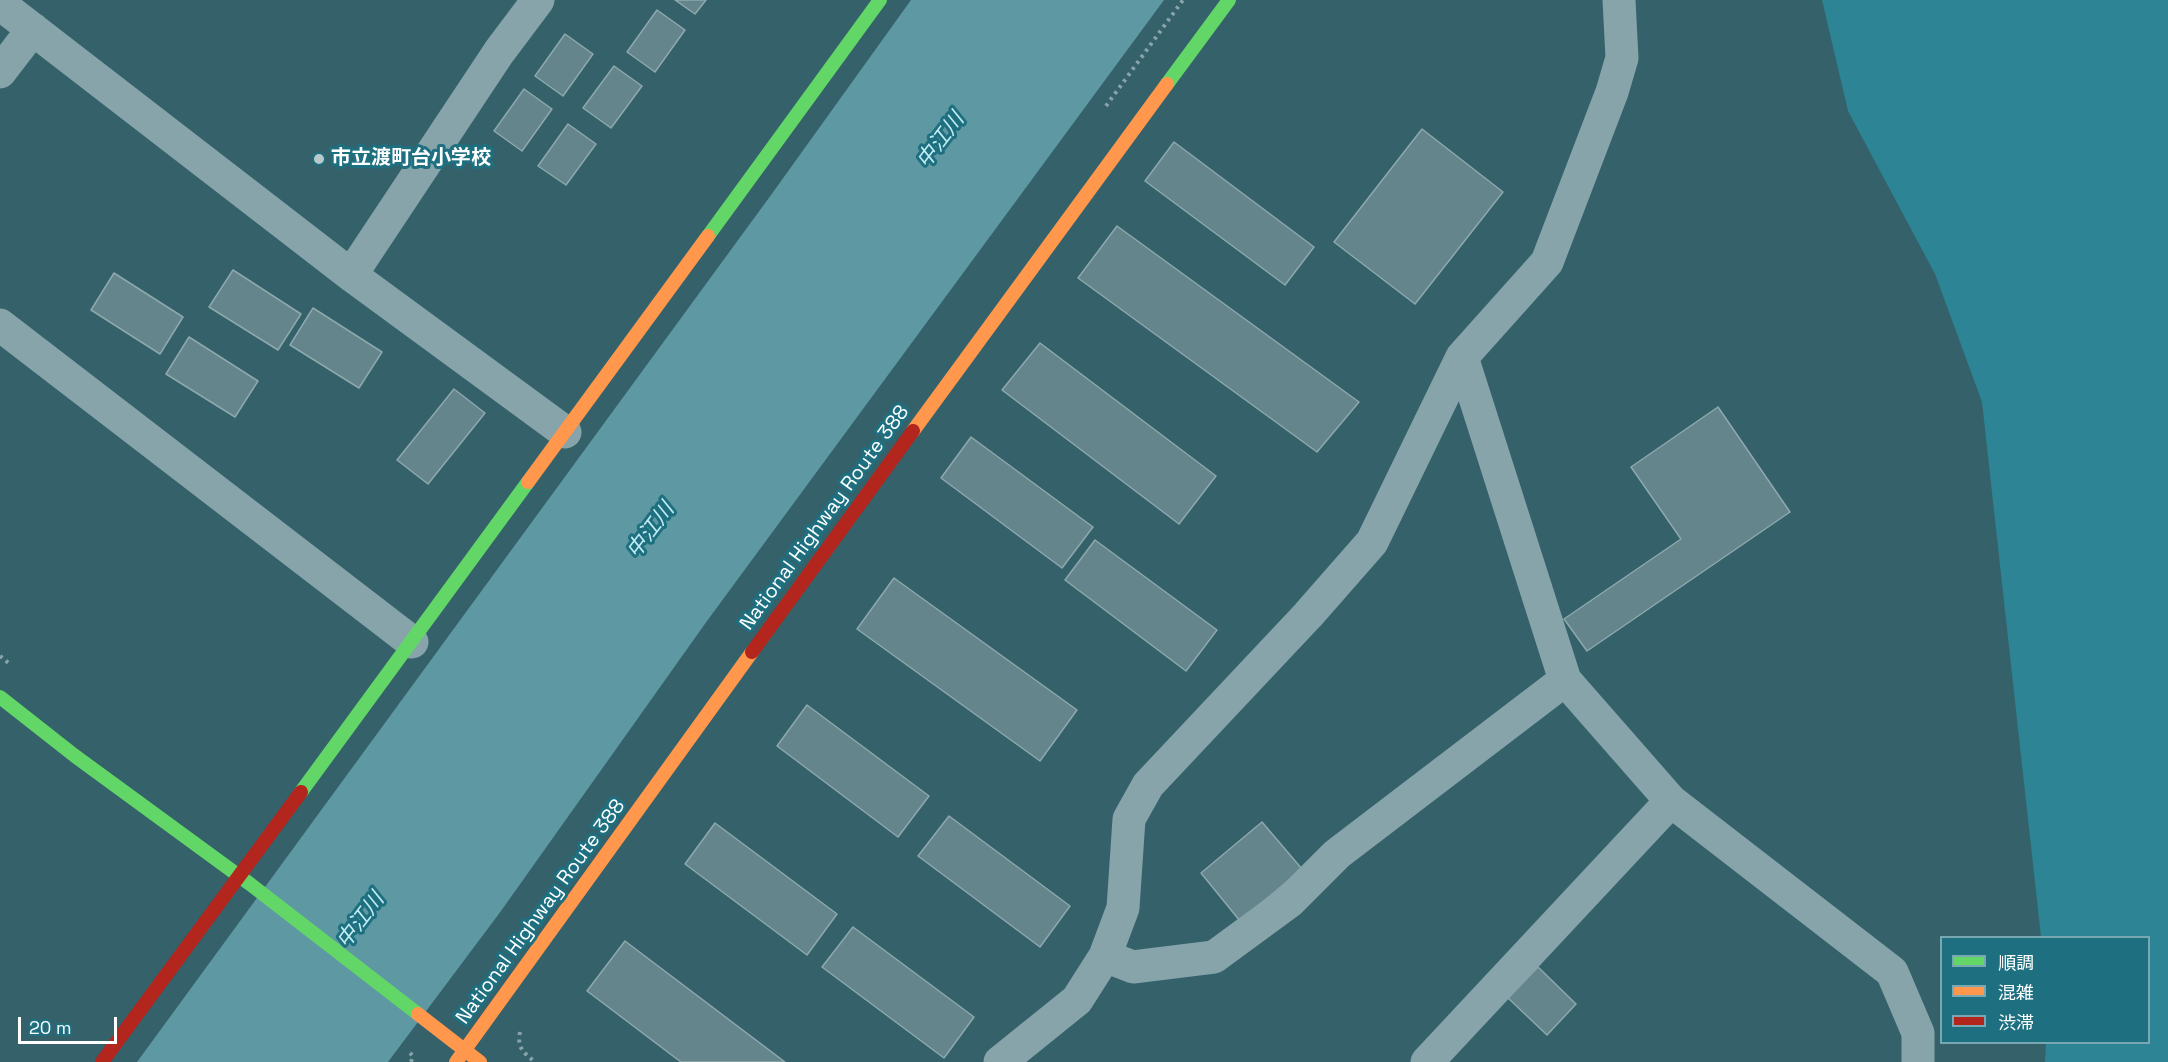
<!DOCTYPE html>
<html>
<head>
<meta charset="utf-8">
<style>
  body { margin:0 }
  #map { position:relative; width:2168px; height:1062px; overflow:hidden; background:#34616a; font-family:"Space Grotesk","Noto Sans JP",sans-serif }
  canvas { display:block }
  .legend { position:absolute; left:1940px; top:936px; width:210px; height:108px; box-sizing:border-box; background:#1e7080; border:2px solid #78a9b3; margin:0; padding:8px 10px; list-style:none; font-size:18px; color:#fff }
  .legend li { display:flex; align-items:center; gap:12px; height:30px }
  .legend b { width:30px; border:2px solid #78a9b3 }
  .scale { position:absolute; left:18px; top:1017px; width:99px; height:27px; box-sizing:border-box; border:3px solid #fff; border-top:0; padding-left:8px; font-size:18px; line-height:21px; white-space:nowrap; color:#fff; -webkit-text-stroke:4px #1e7080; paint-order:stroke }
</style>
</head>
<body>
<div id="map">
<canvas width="2168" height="1062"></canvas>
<ul class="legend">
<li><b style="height:8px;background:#63d668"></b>順調</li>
<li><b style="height:8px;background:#ff974d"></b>混雑</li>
<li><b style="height:8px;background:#b3261e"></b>渋滞</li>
</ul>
<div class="scale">20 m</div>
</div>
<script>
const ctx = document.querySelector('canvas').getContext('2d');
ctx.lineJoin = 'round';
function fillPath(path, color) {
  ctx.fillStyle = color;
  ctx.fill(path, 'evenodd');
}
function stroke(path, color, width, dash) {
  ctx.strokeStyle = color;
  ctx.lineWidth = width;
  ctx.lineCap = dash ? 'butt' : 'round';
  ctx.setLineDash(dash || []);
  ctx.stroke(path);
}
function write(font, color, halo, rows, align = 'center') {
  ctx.font = font + ' "Space Grotesk","Noto Sans JP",sans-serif';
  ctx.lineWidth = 6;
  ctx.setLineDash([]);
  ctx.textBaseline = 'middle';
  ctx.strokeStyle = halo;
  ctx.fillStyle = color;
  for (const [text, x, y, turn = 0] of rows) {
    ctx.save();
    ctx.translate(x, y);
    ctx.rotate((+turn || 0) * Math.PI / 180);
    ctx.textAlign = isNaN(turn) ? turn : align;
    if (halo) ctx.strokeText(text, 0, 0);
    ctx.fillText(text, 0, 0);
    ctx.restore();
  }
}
fillPath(new Path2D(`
  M1822,0H2168V1062H2045L2046,1043L2148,1042V938L2041,937L1982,402L1935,274L1848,111Z`), '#2c8494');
fillPath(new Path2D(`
  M911,0H1164L707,621L501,911L388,1062H137L771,195Z`), '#5e99a3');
const building = new Path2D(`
  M675,0H706L695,14Z
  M657,10L685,30L655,72L627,52Z
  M565,34L593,54L563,96L535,76Z
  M614,66L642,86L611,128L583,108Z
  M524,89L552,109L522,151L494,131Z
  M568,124L596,144L566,185L538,166Z
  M1422,129L1503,192L1415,304L1334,242Z
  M1174,142L1314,247L1285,285L1145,181Z
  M1117,226L1359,402L1317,452L1078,278Z
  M233,270L301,314L278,350L209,307Z
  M114,273L183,317L160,354L91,310Z
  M313,308L382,352L359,388L290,345Z
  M189,337L258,381L235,417L166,374Z
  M1040,343L1216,476L1179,524L1002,390Z
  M454,389L485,413L428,484L397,460Z
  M1718,407L1790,512L1587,651L1564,619L1681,539L1631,467Z
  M971,437L1093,527L1062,568L941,478Z
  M1095,540L1217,630L1186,671L1065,580Z
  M894,578L1077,710L1040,761L857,629Z
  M807,705L929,796L898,837L777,746Z
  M949,816L1070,906L1040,947L918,856Z
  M1262,822L1302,869L1240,921L1201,873Z
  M715,823L837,914L807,955L685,864Z
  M853,927L974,1017L944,1058L822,967Z
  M625,941L785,1062H681L587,991Z
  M1538,967L1576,1004L1547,1035L1508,998Z`);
fillPath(building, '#64858b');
stroke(building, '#8da9ae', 1.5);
stroke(new Path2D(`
  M1106,106L1183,0
  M0,656L11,665
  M520,1032C517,1048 523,1052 535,1062
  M410,1053L413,1056L411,1062`), '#86a4aa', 4, [3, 4.5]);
stroke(new Path2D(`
  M0,4L351,275L565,432
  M0,72L33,29
  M351,275L499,52L538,0
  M0,325L412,642
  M1462,357L1565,680L1671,801L1892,972L1918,1033V1062
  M1105,956L1133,967L1214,957L1289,902L1337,854L1565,680
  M1000,1062L1077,1000L1105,956L1123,908L1129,819L1148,785L1308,615L1372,542L1462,357L1547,262L1612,92L1622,58L1619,0
  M1427,1062L1671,801`), '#86a4aa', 33);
stroke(new Path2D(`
  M1167,84L1229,0
  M708,236L880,0
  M0,697L75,756L250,884L418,1014
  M301,792L528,482`), '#63d668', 14);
stroke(new Path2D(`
  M913,431L1167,84
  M528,482L708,236
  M418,1014L480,1062
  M456,1062L752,652`), '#ff974d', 14);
stroke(new Path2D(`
  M752,652L913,431
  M102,1062L301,792`), '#b3261e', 14);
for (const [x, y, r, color] of [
  [319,159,6,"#b8c8cb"]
]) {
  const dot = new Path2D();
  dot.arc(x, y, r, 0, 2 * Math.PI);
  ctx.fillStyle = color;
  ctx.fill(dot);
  stroke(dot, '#1e7080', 2);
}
write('bold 20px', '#fff', '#1e7080', [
  ["市立渡町台小学校",331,159]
], 'left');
write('20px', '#fff', '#1e7080', [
  ["National Highway Route 388",825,518,-54],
  ["National Highway Route 388",541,912,-54]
]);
write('italic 21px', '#c2edf4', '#1e7080', [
  ["中江川",941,141,-53],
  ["中江川",651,531,-53],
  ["中江川",361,921,-53]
]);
</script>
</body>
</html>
